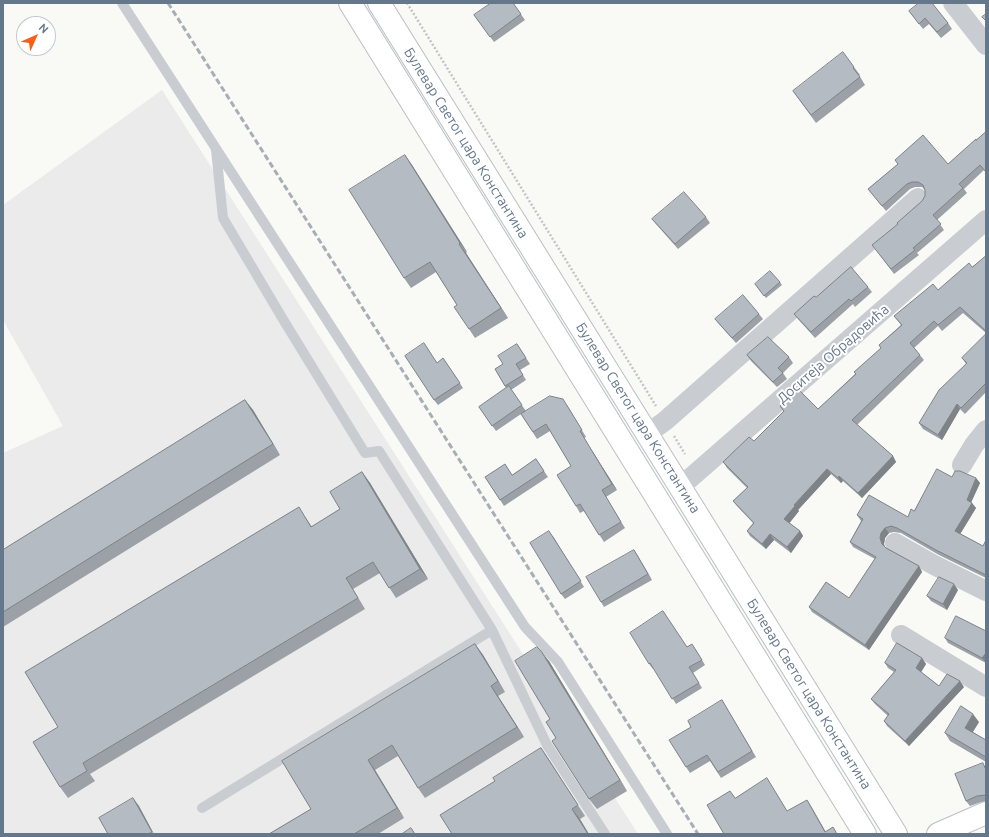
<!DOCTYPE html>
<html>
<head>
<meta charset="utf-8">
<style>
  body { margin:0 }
  #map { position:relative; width:989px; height:837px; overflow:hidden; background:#f9f9f6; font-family:Ubuntu,sans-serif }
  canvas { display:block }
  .frame { position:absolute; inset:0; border:4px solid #65778b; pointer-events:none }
  .north { position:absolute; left:16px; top:16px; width:40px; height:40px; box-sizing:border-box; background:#fff; border:1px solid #c1c9d1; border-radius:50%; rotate:45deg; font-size:11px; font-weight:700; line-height:16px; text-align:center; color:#65778b }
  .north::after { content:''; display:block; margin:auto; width:14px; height:18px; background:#f6601a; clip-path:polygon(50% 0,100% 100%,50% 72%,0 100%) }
</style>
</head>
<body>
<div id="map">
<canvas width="989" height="837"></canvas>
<div class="frame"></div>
<div class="north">N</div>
</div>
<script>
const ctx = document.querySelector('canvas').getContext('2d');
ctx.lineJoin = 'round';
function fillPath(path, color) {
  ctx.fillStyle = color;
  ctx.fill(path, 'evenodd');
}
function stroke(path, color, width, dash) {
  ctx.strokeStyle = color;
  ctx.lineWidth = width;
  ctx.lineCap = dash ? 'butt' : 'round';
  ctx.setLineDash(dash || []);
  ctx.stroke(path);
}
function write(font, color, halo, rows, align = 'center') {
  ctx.font = font + ' Ubuntu,sans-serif';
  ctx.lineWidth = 4;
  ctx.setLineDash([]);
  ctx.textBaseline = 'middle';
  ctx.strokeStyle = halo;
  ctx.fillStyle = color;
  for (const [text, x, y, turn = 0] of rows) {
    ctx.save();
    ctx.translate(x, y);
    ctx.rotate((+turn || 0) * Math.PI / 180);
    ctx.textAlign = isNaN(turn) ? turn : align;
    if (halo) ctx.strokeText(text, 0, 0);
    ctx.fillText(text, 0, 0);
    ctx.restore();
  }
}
fillPath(new Path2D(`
  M162,90L638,834H3V453L63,426L3,320V205Z`), '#eaebea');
const secondary = new Path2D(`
  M350,3L865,834
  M379,3L896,834
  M938,834L986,813`);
stroke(secondary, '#bbc0c5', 24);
stroke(new Path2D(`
  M407,3L656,406
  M674,436L685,454`), '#c2c4c7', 2.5, [2, 2]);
stroke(new Path2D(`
  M122,3L525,627L558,662L667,834
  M216,150L223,218L284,321L365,453L379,451L492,630L547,745L605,834
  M202,808L492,630`), '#c9cdd1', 10);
stroke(new Path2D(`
  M953,3L986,45
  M647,434L665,421L918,198
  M962,465L974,445L986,430
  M680,487L986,220
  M895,543L934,565L986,591
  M901,635L986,687`), '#c9cdd1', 20);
stroke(secondary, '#fff', 22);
stroke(new Path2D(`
  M168,3L698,834`), '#a8aeb5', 3, [6, 3]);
fillPath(new Path2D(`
  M513,3L525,20L494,42L474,15Z
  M909,11L948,23L952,29L941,38L929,24L923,29Z
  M854,67L860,75H859L865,85L816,123L793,91Z
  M986,132V173L984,170L964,189L967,193L937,220L944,230L917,253L919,255L894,274L876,250L898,224L922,201L925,196V190L922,187H915L910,189L886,211L868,189L898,164L895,160L948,164Z
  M405,155L412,165L467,252L466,253L508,318L475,338L469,329L457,305L436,272L411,288L404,278Z
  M706,217L710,223L678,249L656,224L652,219Z
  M986,256V333L963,313L942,331L938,326L914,348L924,360L857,425L893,456L896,462L862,498L843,481L841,483L831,474L798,510L799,511L789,523L800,531L803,536L791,553L774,540L766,549L750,536L747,531L753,523L737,506L733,501L747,488L727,468L723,462L754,441L784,411L780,406L818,409L855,374L881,348L879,345L901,325L894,316L938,290L972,267Z
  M780,282L782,285L766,298L755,284Z
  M868,287L872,292L855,307L853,304L815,338L798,319L794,314L816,297Z
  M759,314L763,319L736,343L719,324L715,319Z
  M986,334V392L965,414L960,409L942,440L923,429L919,423L966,364L962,358Z
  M517,344L530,364L520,370L526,380L511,390L526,411L567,405L586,437L584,438L617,490L606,497L625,528L604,542L584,511L580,513L576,506L571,466L550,431L537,439L521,414L496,431L479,407L506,388L495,369L503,364Z
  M747,355L789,357L793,363L783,373L787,379L777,387L751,361Z
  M443,358L463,388L438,405L434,400L437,363Z
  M245,400L253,410L280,455L3,627V550Z
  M536,459L548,477L504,506L485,477L512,475Z
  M362,472L370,483L428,579L396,598L380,573L353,589L365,609L90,774L95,781L68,798L60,787L306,518L312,527L340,509Z
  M952,477L976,478L980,483L971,502L976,508L960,534L983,546L986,540V578L939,555L901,533L894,532L889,533L885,538L884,544L885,547L919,566L922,572L869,650L812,612L809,607L849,598L875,559L853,547L850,542L861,521L857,515L908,517Z
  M553,536L584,587L565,599L561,594Z
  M634,550L652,580L604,607L601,602Z
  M958,590L947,610L931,601L927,596Z
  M986,631V663L948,643L945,638Z
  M475,644L483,655L505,692L498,696L524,737L425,798L418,788L398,756L375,770L404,818L378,834H269L311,809Z
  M687,647L696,650L705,665L693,673L702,688L676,704L654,668L653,669L649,664Z
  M922,658L926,664L921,672L939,686L964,687L909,746L887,726L884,721L888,716L875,704L871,699L894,672L888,668L885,663Z
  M549,661L627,791L597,809L589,799L556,738L550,719Z
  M722,700L756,757L721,778L710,761L690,773L686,767L691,727Z
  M979,722L973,732L986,740V762L950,741L945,733Z
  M541,748L585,816L580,819L495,781Z
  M986,767V801L981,802L970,806L966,801Z`), '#9ba1a7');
fillPath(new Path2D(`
  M405,155L412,165L467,252L460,243Z
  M459,244L466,253L508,318L501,308Z
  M245,400L253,410L280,455Z
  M957,404L960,409L942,440L938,435Z
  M580,431L584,438L617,490L612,484Z
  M893,456L896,462L862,498L858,493Z
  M827,469L831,474L798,510L799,511L788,525L784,519L794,505Z
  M362,472L370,483L428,579L420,569Z
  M839,476L843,481L841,483L838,478Z
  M976,478L980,483L970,505L967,500Z
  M972,503L976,508L959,536L955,531Z
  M885,528L889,533L885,538L884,544L885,549L882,544L880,538L881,533Z
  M800,531L803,536L791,553L787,547Z
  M770,534L774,540L766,549L762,544Z
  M634,550L638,556L652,580L648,574Z
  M919,566L922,572L869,650L865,645Z
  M954,584L958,590L947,610L943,604Z
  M475,644L483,655L505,692L498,681Z
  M541,651L549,661L627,791L620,780Z
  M986,653V663L982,658Z
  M922,658L926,664L920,674L916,668Z
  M960,681L964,687L909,746L905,741Z
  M491,686L498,696L524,737L517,727Z
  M973,714L979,722L970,736L965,728Z
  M541,748L548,758L585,816L578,805Z
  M368,760L375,770L404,818L397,808Z
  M133,798L139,806L154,834L152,832Z
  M807,800L811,806L827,834H826Z
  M572,809L580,819L589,834H588Z`), '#7e8388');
const building = new Path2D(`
  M491,3H513L521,14L490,37L474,15Z
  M919,3H932L948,23L937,32L925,18L919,24L909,11Z
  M986,14V21L982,17Z
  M843,52L854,67L853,68L860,77L811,115L793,91Z
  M986,132V172L980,165L959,184L963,188L933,215L941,224L913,248L915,250L891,269L872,245L898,224L897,223L922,201L925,196V190L923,185L918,182H912L907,184L882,206L868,189L898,164L895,160L923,135L948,164L976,139V140Z
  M405,155L460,243L459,244L501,308L469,329L454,307L457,305L430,262L404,278L349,190Z
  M684,192L706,217L675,244L652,219Z
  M986,256V331L960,307L938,325L934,321L910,343L920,355L852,420L893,456L858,493L839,476L838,478L827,469L794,505L795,506L784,519L800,531L787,547L770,534L762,544L747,531L754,523L733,501L748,487L723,462L749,437L754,441L784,411L780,406L799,390L818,409L856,374L854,372L881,348L879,345L902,325L894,316L933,284L938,290L969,263L972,267Z
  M851,267L868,287L851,301L849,299L811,332L794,314L814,296L816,297Z
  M770,271L780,282L764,296L755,284Z
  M743,295L759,314L732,338L715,319Z
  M986,334V383L961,408L957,404L938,435L919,423L939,390L967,363L962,358Z
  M768,337L789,357L778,368L783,373L773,382L747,355Z
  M424,343L437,363L443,358L460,383L434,400L405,356Z
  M517,344L526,358L516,364L523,375L505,386L495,369L503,364L498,356Z
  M509,386L522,405L492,426L479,407Z
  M550,396L563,399L582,430L580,431L612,484L602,490L621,522L599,535L580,504L576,506L557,475L571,466L546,424L533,432L521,414Z
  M245,400L273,444L3,612V550Z
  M536,459L544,471L500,500L485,477L505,464L512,475Z
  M937,469L952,477L955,471H960L976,478L967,500L972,503L955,531L983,546L986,540V575L936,550L897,528L891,526L885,528L881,533L880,538L882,544L886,548L919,566L865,645L809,607L826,582L849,598L876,557L850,542L863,519L857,515L869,495L908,517L911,509L914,511Z
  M362,472L420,569L389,588L373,562L346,578L358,598L83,763L87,771L60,787L33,742L58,727L25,672L299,507L311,527L340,509L330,492Z
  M549,531L581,581L561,594L530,543Z
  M634,550L648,574L601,602L586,577Z
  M939,577L954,584L943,604L927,596Z
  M663,611L687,647L692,644L702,660L689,667L699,683L672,699L650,663L649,664L630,633Z
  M956,616L986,631V653L982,658L945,638Z
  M897,643L922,658L916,668L939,686L947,674L960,681L905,741L884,721L889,714L871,699L896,670L885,663Z
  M475,644L498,681L491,686L517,727L418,788L392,745L368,760L397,808L354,834H269L311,809L282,761Z
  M537,647L541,651L620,780L589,799L552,741L556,738L546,722L550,719L515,661Z
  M722,700L752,751L718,772L707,755L686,767L669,740L691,727L688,721Z
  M961,706L973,714L965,728L986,740V757L945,733Z
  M541,748L578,805L572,809L588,834H452L440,815L495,781L493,778Z
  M983,763L986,770V795L977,796L966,801L955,774Z
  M767,778L787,811L807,800L825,832L833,827L837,834H724L707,805L730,791L735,798Z
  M133,798L152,832L148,834H108L99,818Z
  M411,828L415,834H402Z`);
fillPath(building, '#b4bbc2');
stroke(building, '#7e8388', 1);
write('14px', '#65778b', '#fff', [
  ["Булевар Светог цара Константина",466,143,58],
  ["Доситеја Обрадовића",833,354,-41],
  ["Булевар Светог цара Константина",638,418,58],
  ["Булевар Светог цара Константина",809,694,58]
]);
</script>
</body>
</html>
